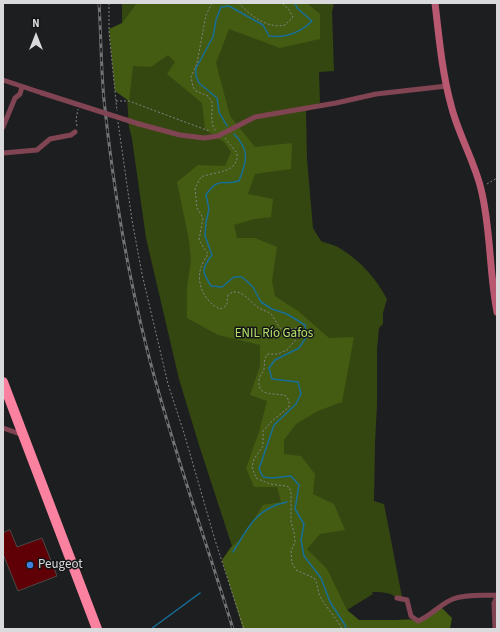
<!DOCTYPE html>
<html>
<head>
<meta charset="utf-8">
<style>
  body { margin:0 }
  #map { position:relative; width:500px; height:632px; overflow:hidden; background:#1d1e20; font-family:"Source Sans 3",sans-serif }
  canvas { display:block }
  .frame { position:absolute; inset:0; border:4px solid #dadadc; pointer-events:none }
  .north { position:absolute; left:16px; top:16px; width:40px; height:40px; -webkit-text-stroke:3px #141517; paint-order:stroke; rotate:0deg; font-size:11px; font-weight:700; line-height:16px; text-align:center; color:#dadadc }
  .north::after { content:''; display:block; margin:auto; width:14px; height:18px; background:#dadadc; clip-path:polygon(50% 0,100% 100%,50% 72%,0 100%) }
</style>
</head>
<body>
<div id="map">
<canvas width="500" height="632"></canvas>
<div class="frame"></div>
<div class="north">N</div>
</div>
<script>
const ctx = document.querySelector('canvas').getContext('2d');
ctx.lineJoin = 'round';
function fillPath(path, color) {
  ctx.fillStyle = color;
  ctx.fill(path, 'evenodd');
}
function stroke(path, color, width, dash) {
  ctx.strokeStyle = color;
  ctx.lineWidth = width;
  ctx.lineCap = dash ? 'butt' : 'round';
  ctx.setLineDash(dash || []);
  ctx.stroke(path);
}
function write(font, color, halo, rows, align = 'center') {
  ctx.font = font + ' "Source Sans 3",sans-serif';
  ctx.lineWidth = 3;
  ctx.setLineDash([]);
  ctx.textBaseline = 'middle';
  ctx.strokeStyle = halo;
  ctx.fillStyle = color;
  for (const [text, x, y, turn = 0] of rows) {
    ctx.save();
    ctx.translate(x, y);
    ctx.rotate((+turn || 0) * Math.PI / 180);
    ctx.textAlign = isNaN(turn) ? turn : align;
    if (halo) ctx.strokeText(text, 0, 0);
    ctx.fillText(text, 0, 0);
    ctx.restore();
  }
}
fillPath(new Path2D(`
  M122,3H334L332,12L334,71L319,72L320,103L308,107L306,112L307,159L313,228L321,241C328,244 336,245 341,249C362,262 376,279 387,299L383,313V324L379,328L377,349V405L375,443L374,501L384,504L402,597H395C390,592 380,592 372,592L373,594L347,610L359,620L381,621L410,619L414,621L439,614L451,629H259L199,445L179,379L146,238L132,139L129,127L122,23Z`), '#354710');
fillPath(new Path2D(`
  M137,3H307L320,14V39L280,48L229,29L216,63L230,116L255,147L292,143L291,169L255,174L248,194L273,199L271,217L254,219L234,225L237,238H255L277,247L272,281L275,296L298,311L329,338L354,337L342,402L318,411L296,424L284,440V454L301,456L315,474L313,494L334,504L345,530L320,534L307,549L327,569L347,610L359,620H418L441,607L452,618L450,629H243L222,560L231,547L242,538L263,505L281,502L277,487H254L246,468L259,432L267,401L250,395L260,366V345L218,335L187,318V288L191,260L189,240L177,182L198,165L225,166L231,152L224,142L205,129L202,103L167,74L175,62L168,55L151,67L133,66L129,101L115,91L109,29L122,23Z`), '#445b12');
stroke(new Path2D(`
  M227,126L219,112L217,98L199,83L196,76V68L213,37L216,20L221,7L229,6L263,25L269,36C286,38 300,33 312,21L297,8L295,3
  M234,134C250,150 247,161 239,181C221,186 219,176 206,195L209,209L206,222L205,236L212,255C201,269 202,272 211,286L222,287L234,277H242L253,287L261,302L272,309L287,314L305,325L307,336L299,348L275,360L269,368L272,379L298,382L301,394L296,404L274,425L259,469L263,477L272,478L291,476L299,485L295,509L304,524L301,540L304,556L321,578L330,602L345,625L346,629
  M233,552C248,528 256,508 287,502
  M151,629L200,593`), '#176f98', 1.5);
const building = new Path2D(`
  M10,530L17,547L42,538L57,576L18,591L3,554V533Z`);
fillPath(building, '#5f0006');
stroke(building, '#4b4848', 1);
stroke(new Path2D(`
  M109,3V32L117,111
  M212,3L206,15L197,63L191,77L193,87L196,91L208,96L212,102C213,112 209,123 216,131
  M239,3C250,16 268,29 285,25L293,17L289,10L282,3
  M116,101H129L209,131
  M118,122L132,220L142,274L168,384L184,433L215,540L244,629
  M77,126L76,120L78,109
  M225,138L237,153C239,174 215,171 201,177L195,188L197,208L203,218L199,240L208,254C205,259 201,265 200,271C197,286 206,303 220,309C230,305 226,304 228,295C240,285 249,302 259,308C263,311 268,311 271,314C275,319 277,325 282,330L297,328L299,336L287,350L278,354H268C263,359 265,363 264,369C263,373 259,376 259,381C257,398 277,392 286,396L289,401V407L272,421L263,431V446L254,459L252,467L256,478L270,484L286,486L289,487L291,492V522L294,532L295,542L291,551L292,563L296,570L314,578C318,583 317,590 320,596C326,608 336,617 342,629
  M487,184L497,178`), '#838385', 1, [2, 2]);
stroke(new Path2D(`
  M3,80L42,93
  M139,124L180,135L204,138L218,136L255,117L336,103L376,94L447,86
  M3,127L15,98L20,94L22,87
  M3,153L37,150L50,139L71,135L75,132
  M3,428L23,435
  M397,598L407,600L411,616L418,621C431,616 440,604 453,599C466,594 483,596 497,595
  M495,629L494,603L497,597`), '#804453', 5);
stroke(new Path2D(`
  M435,3C439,37 442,72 451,105C458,134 474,160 481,189C491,229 489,271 497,312`), '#b85871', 7);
stroke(new Path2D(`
  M3,382L97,629`), '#fa82a0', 10);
const rail = new Path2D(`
  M99,3C101,35 101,68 104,100C113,186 127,273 149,357C173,449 205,538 233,629`);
stroke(rail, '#727375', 3);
stroke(rail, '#141517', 1.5, [4.5]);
stroke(new Path2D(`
  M42,93L139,124`), '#804453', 5);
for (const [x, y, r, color] of [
  [30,565,4,"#3f7fe0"]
]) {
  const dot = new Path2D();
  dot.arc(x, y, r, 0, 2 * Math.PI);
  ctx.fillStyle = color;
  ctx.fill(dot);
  stroke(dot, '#141517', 1.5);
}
write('13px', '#b5e068', '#141517', [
  ["ENIL Río Gafos",274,334]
]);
write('13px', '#dadadc', '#141517', [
  ["Peugeot",38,565]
], 'left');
</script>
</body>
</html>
